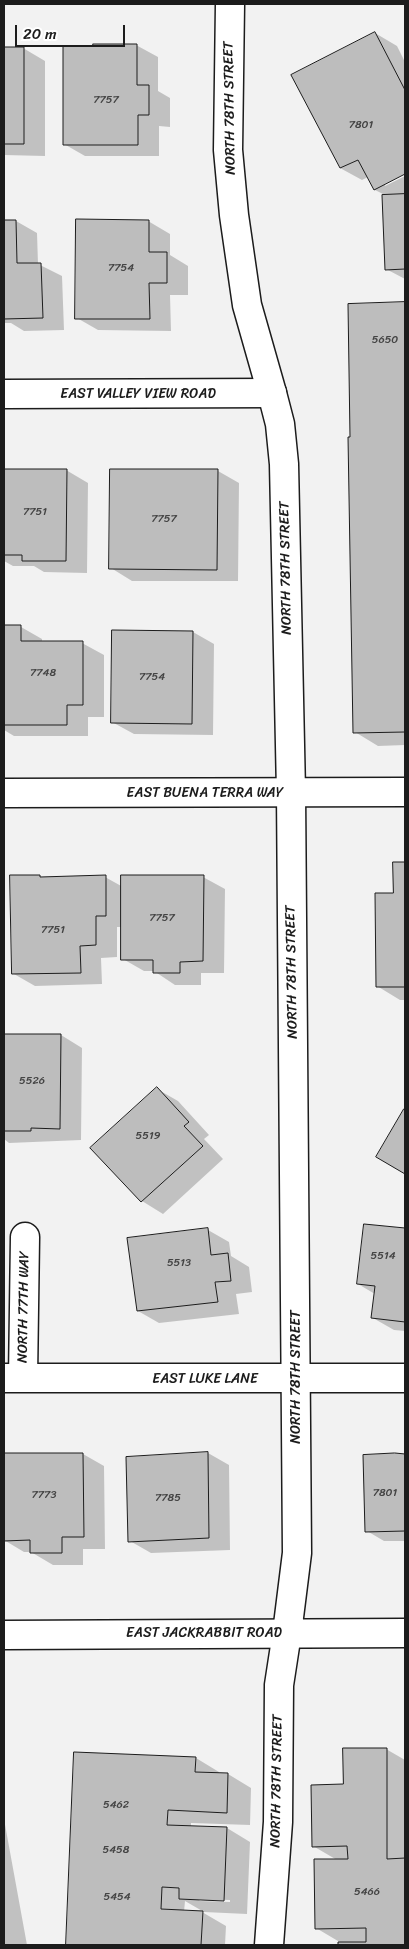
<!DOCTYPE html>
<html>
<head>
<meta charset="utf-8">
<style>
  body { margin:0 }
  #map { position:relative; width:409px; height:1949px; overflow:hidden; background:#f2f2f2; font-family:Sriracha,sans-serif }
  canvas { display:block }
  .frame { position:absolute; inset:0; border:5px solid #1c1c1c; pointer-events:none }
  .scale { position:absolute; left:15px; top:25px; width:110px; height:22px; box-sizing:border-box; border:2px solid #1c1c1c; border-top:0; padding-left:6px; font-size:15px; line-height:18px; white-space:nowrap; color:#1c1c1c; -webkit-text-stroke:4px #fff; paint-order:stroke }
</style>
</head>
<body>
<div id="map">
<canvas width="409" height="1949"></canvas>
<div class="frame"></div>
<div class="scale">20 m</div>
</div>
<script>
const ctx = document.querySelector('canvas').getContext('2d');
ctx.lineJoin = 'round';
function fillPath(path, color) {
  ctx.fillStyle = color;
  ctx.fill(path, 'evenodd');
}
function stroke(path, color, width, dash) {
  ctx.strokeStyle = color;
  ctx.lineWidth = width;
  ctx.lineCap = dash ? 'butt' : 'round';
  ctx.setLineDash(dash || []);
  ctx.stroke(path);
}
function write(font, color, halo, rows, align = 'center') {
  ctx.font = font + ' Sriracha,sans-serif';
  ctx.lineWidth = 5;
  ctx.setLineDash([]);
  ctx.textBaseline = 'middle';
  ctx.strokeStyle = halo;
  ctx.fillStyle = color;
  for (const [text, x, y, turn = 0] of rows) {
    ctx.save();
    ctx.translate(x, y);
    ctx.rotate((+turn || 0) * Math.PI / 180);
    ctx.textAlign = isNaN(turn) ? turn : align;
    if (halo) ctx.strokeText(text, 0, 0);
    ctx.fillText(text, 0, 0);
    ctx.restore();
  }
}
fillPath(new Path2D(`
  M375,33L397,46L405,62V173L385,183V186L405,176V279L386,269L383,194L375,190L368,177L362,180L340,168Z
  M136,45L158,57V91L170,98V127L159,126V156H85L64,144Z
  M4,48H23L45,61V156L4,155Z
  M4,221H16L37,233L38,264L62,276L64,330L24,331L11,323H4Z
  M148,221L170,234V255L188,266V295H170L171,331L98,330L77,318Z
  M405,304V745L378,746L355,732L349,305Z
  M4,470H66L88,483L87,573L44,572L34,566H13L4,561Z
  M218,471L239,483L238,581H132L111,568Z
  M4,627H21L42,639V643H82L104,655V717H88V736H14L4,730Z
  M193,632L214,644L213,735L134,734L112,722Z
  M394,863H405V1000H400L377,986L394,894Z
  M39,876L43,878L105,877L123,887L203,877L225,889L224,973H201V985H175L154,971H144L123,959V927H117V957L101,958L102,984L35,986L14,974Z
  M4,1035H61L82,1048L81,1140L9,1143L4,1139Z
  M157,1089L178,1101L209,1135L204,1139L223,1159L163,1214L142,1201Z
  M404,1110L405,1111V1173L377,1156Z
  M365,1225L405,1229V1331L394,1330L373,1318L375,1294L358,1284Z
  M208,1230L229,1242L231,1256L249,1267L252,1292L236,1294L239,1314L159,1323L138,1311Z
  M208,1453L229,1465L230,1550L151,1553L130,1541Z
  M83,1454L104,1466L105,1549H83V1565H53L31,1552H24L4,1540V1455Z
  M405,1455V1541H384L367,1531L364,1456Z
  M386,1749L405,1760V1945H340V1944H343L316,1928L337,1860L313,1846L344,1785Z
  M76,1753L196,1758L219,1772V1774H228L251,1788L250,1825L191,1823V1827L227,1828L250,1842L247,1914L204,1912L185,1901L184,1912H202L226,1926L225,1945H68ZM198,1899L230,1900V1902L200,1901Z
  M4,1819L27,1945H4Z`), '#0003');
const building = new Path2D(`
  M375,32L405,90V174L374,190L358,160L340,168L291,75Z
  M93,44H137V85H149V115H138V145H63V46H93Z
  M4,47H24V144H4Z
  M405,194V269L385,270L382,195Z
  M76,219L149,220V252H167V283H149L150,319H75Z
  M4,220H16L17,263H41L43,318L4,319Z
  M405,302V732L353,733L348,437H350L348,304Z
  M4,469H67L66,561H22V555H4Z
  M110,469H218L217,570L109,569Z
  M4,625H21V641H83V705H67V725H4Z
  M112,630L193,631L192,724L111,723Z
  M393,862H405V987H376L375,893H393Z
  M10,875H40V877L106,875V916H96V945L80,946L81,973L12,974Z
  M121,875H204L203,961L180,962V973H153V960H121Z
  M4,1034H61L60,1129L31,1128V1131H4Z
  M157,1087L189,1122L184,1126L203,1146L141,1202L90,1148Z
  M404,1109H405V1174L376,1157Z
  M364,1224L405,1228V1322L371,1318L375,1286L357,1284Z
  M208,1228L211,1255L228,1253L231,1281L215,1282L218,1302L137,1311L127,1238Z
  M208,1452L209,1538L128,1542L126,1457Z
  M4,1453H83L84,1537H62V1553H30V1540L4,1541Z
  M395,1453L405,1454V1531L365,1532L363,1455Z
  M343,1748H387V1859L405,1858V1945H338V1942H366V1928L315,1929L314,1859H348L347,1846L312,1847L311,1785L343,1784Z
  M74,1752L196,1757L195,1772L228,1773L227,1813L168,1810L167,1825L227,1827L224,1901L179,1899V1888L162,1887L161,1909L203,1911L201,1945H66Z`);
fillPath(building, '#bdbdbd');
stroke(building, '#1c1c1c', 1);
const minor = new Path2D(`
  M4,394L272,393
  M4,793L405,792
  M4,1378H405
  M23,1378L25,1237
  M269,1945L278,1822L279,1685L287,1633`);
const tertiary = new Path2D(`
  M230,4L228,150L234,215L247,305L272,393L280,424L284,464L291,792L297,1553L287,1633
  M4,1635L405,1633`);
stroke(minor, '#1c1c1c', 31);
stroke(tertiary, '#1c1c1c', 31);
stroke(minor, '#fff', 28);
stroke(tertiary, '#fff', 28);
write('11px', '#444', null, [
  ["7757",106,100],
  ["7801",361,125],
  ["7754",121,268],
  ["5650",385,340],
  ["7751",35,512],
  ["7757",164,519],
  ["7748",43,673],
  ["7754",152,677],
  ["7757",162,918],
  ["7751",53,930],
  ["5526",32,1081],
  ["5519",148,1136],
  ["5514",383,1256],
  ["5513",179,1263],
  ["7801",385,1493],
  ["7773",44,1495],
  ["7785",168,1498],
  ["5462",116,1805],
  ["5458",116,1850],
  ["5466",367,1892],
  ["5454",117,1897]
]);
write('14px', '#1c1c1c', '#fff', [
  ["NORTH 78TH STREET",230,108,-91],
  ["EAST VALLEY VIEW ROAD",138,394],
  ["NORTH 78TH STREET",286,568,-91],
  ["EAST BUENA TERRA WAY",205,793],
  ["NORTH 78TH STREET",292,972,-91],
  ["NORTH 77TH WAY",24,1307,-89],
  ["NORTH 78TH STREET",296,1377,-90],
  ["EAST LUKE LANE",205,1379],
  ["EAST JACKRABBIT ROAD",204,1633],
  ["NORTH 78TH STREET",277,1781,-89]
]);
</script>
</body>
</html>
